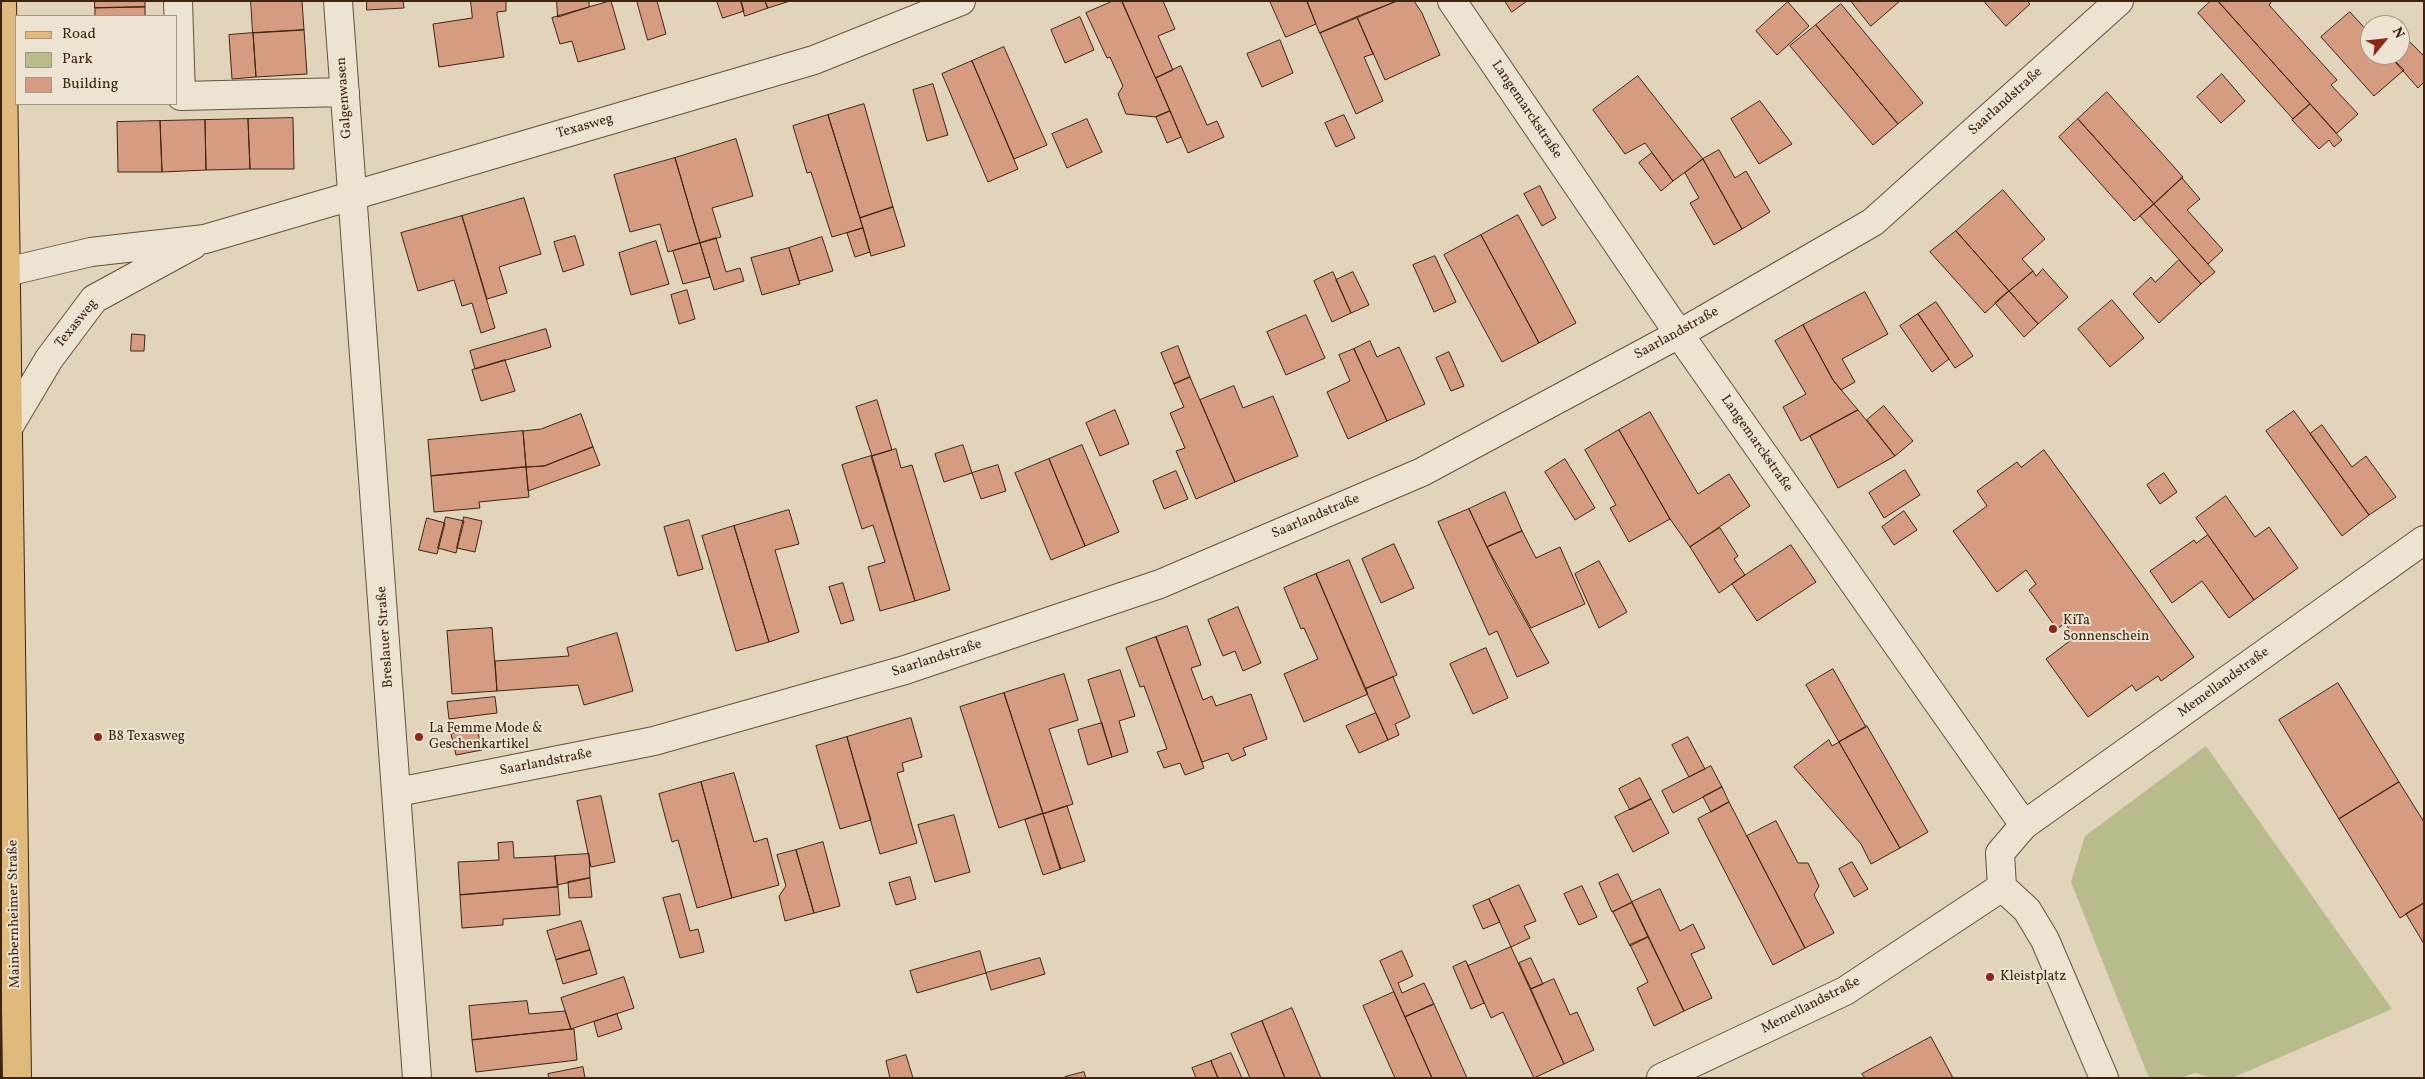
<!DOCTYPE html>
<html>
<head>
<meta charset="utf-8">
<style>
  body { margin:0 }
  #map { position:relative; width:2425px; height:1079px; overflow:hidden; background:#e1d4ba; font-family:Vollkorn,serif }
  canvas { display:block }
  .frame { position:absolute; inset:0; border:2px solid #3e2510; pointer-events:none }
  .legend { position:absolute; left:15px; top:15px; width:162px; height:90px; box-sizing:border-box; background:#ece3d2; border:1px solid #a69784; margin:0; padding:6px 9px; list-style:none; font-size:15px; color:#3e2510 }
  .legend li { display:flex; align-items:center; gap:10px; height:25px }
  .legend b { width:25px; border:1px solid #a69784 }
  .north { position:absolute; left:2360px; top:15px; width:50px; height:50px; box-sizing:border-box; background:#ece3d2; border:1px solid #a69784; border-radius:50%; rotate:62deg; font-size:14px; font-weight:700; line-height:20px; text-align:center; color:#3e2510 }
  .north::after { content:''; display:block; margin:auto; width:18px; height:22px; background:#8f2418; clip-path:polygon(50% 0,100% 100%,50% 72%,0 100%) }
</style>
</head>
<body>
<div id="map">
<canvas width="2425" height="1079"></canvas>
<div class="frame"></div>
<ul class="legend">
<li><b style="height:6px;background:#e0ba7d"></b>Road</li>
<li><b style="height:14px;background:#b8bb8c"></b>Park</li>
<li><b style="height:14px;background:#d69c82"></b>Building</li>
</ul>
<div class="north">N</div>
</div>
<script>
const ctx = document.querySelector('canvas').getContext('2d');
ctx.lineJoin = 'round';
function fillPath(path, color) {
  ctx.fillStyle = color;
  ctx.fill(path, 'evenodd');
}
function stroke(path, color, width, dash) {
  ctx.strokeStyle = color;
  ctx.lineWidth = width;
  ctx.lineCap = dash ? 'butt' : 'round';
  ctx.setLineDash(dash || []);
  ctx.stroke(path);
}
function write(font, color, halo, rows, align = 'center') {
  ctx.font = font + ' Vollkorn,serif';
  ctx.lineWidth = 4;
  ctx.setLineDash([]);
  ctx.textBaseline = 'middle';
  ctx.strokeStyle = halo;
  ctx.fillStyle = color;
  for (const [text, x, y, turn = 0] of rows) {
    ctx.save();
    ctx.translate(x, y);
    ctx.rotate((+turn || 0) * Math.PI / 180);
    ctx.textAlign = isNaN(turn) ? turn : align;
    if (halo) ctx.strokeText(text, 0, 0);
    ctx.fillText(text, 0, 0);
    ctx.restore();
  }
}
fillPath(new Path2D(`
  M2206,746L2392,1009L2232,1078H2212L2195,1073L2180,1078H2149L2071,882L2085,836Z`), '#b8bb8c');
const building = new Path2D(`
  M95,1H145V7L95,8Z
  M251,1H302L304,30L253,33Z
  M367,1H403L404,8L367,10Z
  M471,1H506V11L497,12V15L504,57L439,67L433,24L472,18Z
  M557,1H589V7L558,17Z
  M611,1L625,49L578,62L572,41L560,44L552,18Z
  M637,1H657L666,34L648,40Z
  M717,1H741L744,11L723,18Z
  M741,1H765L768,8L745,16Z
  M765,1H790L768,8Z
  M1113,1H1122L1170,111L1156,117L1126,114L1118,94L1123,86L1110,57L1107,58L1086,13Z
  M1122,1H1163L1175,29L1158,36L1173,70L1156,78Z
  M1270,1H1307L1316,24L1286,37Z
  M1307,1H1397L1320,33Z
  M1397,1H1414L1422,13L1440,55L1385,80L1357,17Z
  M1505,1H1527L1512,12Z
  M1851,1H1900L1871,26Z
  M1984,1H2027L2030,4L2006,26Z
  M2211,1H2218L2310,104L2293,119L2198,13Z
  M2218,1H2272L2269,5L2337,80L2331,85L2358,114L2337,133Z
  M1788,2L1809,26L1777,55L1756,31Z
  M1841,4L1923,103L1898,124L1816,25Z
  M145,7V16H95V8Z
  M2350,12L2370,34V55H2389L2404,70L2374,96L2321,37Z
  M1080,17L1094,50L1065,63L1051,30Z
  M1357,17L1373,54L1364,57L1383,101L1356,114L1320,33Z
  M1816,25L1898,124L1873,145L1790,46Z
  M304,30L307,74L256,77L253,33Z
  M2400,32L2424,56V82L2418,88L2389,55H2400Z
  M253,33L256,77L232,79L229,35Z
  M1280,40L1293,73L1262,87L1247,54Z
  M1004,47L1047,145L1014,159L972,61Z
  M972,61L1018,169L988,182L942,74Z
  M1181,66L1207,125L1217,121L1224,137L1188,153L1156,78Z
  M2222,74L2245,101L2221,123L2197,97Z
  M1638,76L1703,159L1673,181L1645,143L1625,154L1593,110Z
  M933,84L948,135L927,141L913,90Z
  M2107,92L2183,177L2154,204L2078,119Z
  M1760,101L1792,144L1759,164L1731,119Z
  M864,104L893,207L860,218L828,115Z
  M2310,104L2342,140L2334,147L2329,140L2319,149L2292,120Z
  M1170,111L1181,137L1167,143L1156,117Z
  M828,115L863,228L832,237L811,172L807,173L793,126Z
  M1344,115L1355,138L1336,147L1325,123Z
  M293,118L294,169H250L248,119Z
  M248,119L250,169L206,170L205,120Z
  M1087,119L1102,152L1067,168L1052,134Z
  M2078,119L2154,204L2134,221L2059,137Z
  M205,120L206,170L162,172L160,121Z
  M160,121L162,172H118L117,122Z
  M736,139L753,196L712,208L721,237L700,243L675,158Z
  M1719,150L1735,178L1746,171L1770,212L1742,229L1703,159Z
  M1652,153L1673,181L1661,191L1639,163Z
  M675,158L700,243L668,252L660,224L630,232L614,175Z
  M1703,159L1742,229L1714,245L1690,203L1699,198L1685,173Z
  M2182,178L2200,199L2187,210L2223,250L2208,264L2154,204Z
  M1540,186L1556,218L1542,226L1524,194Z
  M2003,190L2045,239L2022,259L2033,271L2009,291L1956,231Z
  M524,198L541,254L499,267L507,293L487,299L462,216Z
  M2154,204L2215,272L2201,284L2140,216Z
  M893,207L905,246L871,256L860,218Z
  M1518,215L1576,323L1539,343L1481,235Z
  M462,216L495,328L481,333L472,303L462,306L454,280L418,291L401,233Z
  M863,228L870,252L855,257L847,233Z
  M1956,231L2009,291L1985,313L1930,252Z
  M1481,235L1539,343L1502,362L1444,255Z
  M575,236L584,265L563,272L554,242Z
  M822,237L833,271L799,281L789,248Z
  M716,238L726,272L740,268L744,281L714,290L700,243Z
  M656,241L669,284L631,295L619,253Z
  M700,243L710,277L683,284L673,251Z
  M789,248L800,284L762,295L751,258Z
  M1435,256L1456,302L1434,312L1413,265Z
  M2179,260L2201,284L2159,323L2133,294L2151,277L2155,282Z
  M2043,269L2068,297L2038,324L2009,291L2033,271L2036,276Z
  M1333,272L1351,313L1332,322L1314,281Z
  M1353,272L1369,305L1351,313L1336,280Z
  M687,290L695,319L679,324L671,295Z
  M2009,291L2038,324L2024,337L1995,303Z
  M1865,292L1888,334L1842,359L1855,382L1841,390L1833,380L1803,325Z
  M2112,300L2144,338L2110,367L2078,329Z
  M1936,302L1973,356L1955,368L1918,314Z
  M1918,314L1949,359L1932,372L1900,326Z
  M1306,315L1325,358L1286,375L1267,332Z
  M1803,325L1833,380L1858,410L1801,441L1783,407L1806,394L1775,341Z
  M546,329L551,347L475,369L470,351Z
  M132,334L145,335L144,351H131Z
  M1370,341L1377,357L1399,347L1425,404L1387,421L1354,349Z
  M1178,346L1190,377L1174,384L1161,353Z
  M1354,349L1387,421L1348,439L1327,392L1350,381L1339,355Z
  M1449,352L1464,386L1451,391L1436,358Z
  M505,360L515,391L481,401L472,370Z
  M1190,377L1235,482L1196,499L1176,451L1185,448L1170,413L1184,407L1174,384Z
  M1234,386L1243,408L1273,396L1298,456L1235,482L1200,400Z
  M877,400L892,450L872,456L856,407Z
  M1884,406L1913,441L1895,456L1867,420Z
  M1115,410L1129,444L1100,456L1086,423Z
  M1858,410L1895,456L1838,488L1810,436Z
  M2294,411L2369,515L2342,536L2266,431Z
  M1650,412L1698,494L1729,474L1750,506L1690,547L1670,519L1619,430Z
  M581,414L593,447L544,466L526,467L523,431L541,429Z
  M2322,425L2352,467L2366,456L2396,497L2369,515L2310,434Z
  M1619,430L1670,519L1629,542L1610,508L1616,505L1585,450Z
  M523,431L526,467L431,476L428,440Z
  M963,445L972,473L944,482L935,454Z
  M1082,445L1119,532L1085,546L1049,459Z
  M593,447L600,465L528,491L526,467L544,466Z
  M896,449L901,468L912,465L950,590L915,601L872,456Z
  M2044,450L2194,657L2161,681L2158,676L2136,691L2132,685L2088,717L2046,659L2075,637L2065,623L2057,629L2029,590L2036,584L2026,570L1997,592L1953,531L1987,506L1977,491L2017,462L2021,467Z
  M871,456L915,601L880,611L868,567L885,562L873,525L862,529L842,465Z
  M1049,459L1085,546L1051,560L1015,473Z
  M1565,459L1595,508L1575,520L1545,472Z
  M998,465L1006,491L981,499L972,473Z
  M526,467L529,497L479,502L480,508L434,512L431,476Z
  M1905,470L1920,495L1884,518L1869,493Z
  M1176,471L1188,499L1164,509L1153,481Z
  M2164,473L2177,492L2160,504L2147,485Z
  M1505,492L1522,531L1487,547L1469,509Z
  M2226,496L2255,537L2269,527L2298,568L2254,600L2196,518Z
  M1469,509L1499,573L1549,663L1517,677L1497,631L1489,635L1438,522Z
  M789,510L799,544L775,550L799,632L769,642L734,526Z
  M1904,511L1917,530L1894,545L1882,527Z
  M446,517L464,521L456,553L438,548Z
  M464,517L482,521L475,552L457,548Z
  M427,518L445,523L437,554L419,550Z
  M689,520L703,569L678,576L664,527Z
  M734,526L769,642L736,651L702,536Z
  M1720,528L1738,556L1734,559L1745,575L1719,593L1690,547Z
  M1522,531L1536,558L1560,547L1585,604L1531,628L1487,547Z
  M2208,535L2254,600L2229,618L2202,581L2172,603L2150,571L2194,540L2196,543Z
  M1394,544L1414,588L1381,603L1362,559Z
  M1791,545L1816,582L1757,621L1732,584Z
  M1349,560L1397,675L1365,689L1316,574Z
  M1599,561L1627,612L1599,628L1575,574Z
  M1316,574L1368,694L1304,722L1284,674L1318,659L1304,628L1301,629L1284,588Z
  M843,583L854,620L841,624L829,587Z
  M1238,607L1261,663L1243,671L1235,651L1223,656L1208,620Z
  M1187,626L1201,665L1191,668L1203,700L1212,696L1216,706L1251,694L1267,739L1243,748L1246,755L1232,761L1228,753L1202,762L1156,637Z
  M492,628L497,691L452,694L447,631Z
  M617,633L633,691L584,705L578,685L497,691L495,661L569,656L567,648Z
  M1156,637L1204,768L1185,775L1180,763L1164,768L1157,752L1167,749L1144,686L1140,687L1126,648Z
  M1486,648L1508,698L1473,714L1450,664Z
  M1833,669L1866,727L1839,742L1806,685Z
  M1120,670L1135,716L1119,721L1128,752L1112,757L1088,680Z
  M1064,674L1078,720L1049,729L1073,804L1043,814L1004,693Z
  M1393,677L1410,717L1395,724L1399,735L1388,740L1365,689Z
  M2338,683L2399,782L2339,819L2279,720Z
  M1004,693L1043,813L999,828L960,707Z
  M495,697L497,713L449,719L447,702Z
  M1376,713L1388,740L1359,753L1346,726Z
  M911,718L922,757L902,763L904,771L897,773L917,843L880,854L847,737Z
  M1102,723L1112,757L1088,765L1078,730Z
  M1867,726L1928,832L1900,848L1839,742Z
  M477,728L482,750L456,755L451,734Z
  M847,737L871,820L840,829L816,746Z
  M1688,737L1705,769L1689,777L1672,745Z
  M1829,740L1832,746L1839,742L1900,848L1871,864L1861,844L1794,767Z
  M1711,766L1722,787L1673,813L1662,791Z
  M734,773L754,842L767,838L779,885L732,898L701,782Z
  M1640,778L1651,799L1630,810L1619,789Z
  M701,782L732,898L697,908L678,840L672,842L659,794Z
  M2399,782L2424,822V903L2400,918L2339,819Z
  M1722,787L1729,802L1711,812L1703,797Z
  M601,796L615,862L591,867L577,801Z
  M1651,799L1669,833L1633,852L1615,817Z
  M1729,802L1805,948L1773,965L1698,819Z
  M1067,806L1085,861L1060,869L1043,814Z
  M1043,814L1061,869L1043,875L1025,820Z
  M954,815L970,872L935,882L918,825Z
  M1776,821L1798,863H1808L1819,886L1814,895L1834,933L1805,948L1747,836Z
  M513,842L514,858L555,856L558,887L460,895L458,862L499,860L498,843Z
  M823,842L840,906L814,913L796,850Z
  M796,850L814,913L785,921L779,896L786,886L777,855Z
  M589,854L590,878L557,885L555,856Z
  M1852,862L1868,889L1854,897L1839,869Z
  M1618,874L1632,902L1612,912L1599,883Z
  M910,877L916,899L896,905L889,883Z
  M590,878L592,897L569,898L568,882Z
  M1519,885L1536,921L1524,926L1530,938L1511,947L1489,899Z
  M1582,886L1597,917L1579,925L1564,894Z
  M558,887L560,915L503,919V925L462,928L460,895Z
  M1660,889L1680,931L1693,924L1705,948L1691,954L1712,998L1684,1011L1632,902Z
  M680,894L690,931L698,929L704,952L680,958L663,898Z
  M1489,899L1500,922L1483,929L1473,906Z
  M1632,903L1648,937L1630,946L1613,912Z
  M2424,903V944L2406,914Z
  M581,921L590,950L556,960L547,931Z
  M1648,937L1684,1011L1654,1026L1637,988L1648,982L1630,945Z
  M1511,947L1564,1064L1534,1078L1503,1012L1491,1018L1468,966Z
  M590,950L597,974L563,984L556,960Z
  M980,951L986,973L917,993L910,971Z
  M1402,951L1413,976L1398,983L1402,993L1424,983L1434,1004L1405,1017L1380,961Z
  M1040,958L1045,974L991,990L986,973Z
  M1531,958L1543,984L1531,989L1519,963Z
  M1466,961L1484,1003L1471,1009L1453,967Z
  M624,977L634,1008L571,1029L561,998Z
  M1554,979L1570,1015L1577,1012L1594,1050L1564,1064L1531,989Z
  M1394,992L1405,1017L1432,1078H1395L1363,1006Z
  M527,1001L529,1014L565,1011L571,1029L472,1040L469,1006Z
  M1434,1004L1467,1078H1432L1405,1017Z
  M1292,1008L1321,1078H1285L1262,1021Z
  M617,1014L622,1029L598,1037L594,1022Z
  M1262,1021L1285,1078H1250L1231,1034Z
  M571,1029H574L577,1060L476,1072L472,1040Z
  M1931,1037L1953,1078H1865L1862,1074Z
  M1231,1053L1242,1078H1218L1211,1061Z
  M906,1055L913,1078H890L886,1061Z
  M1211,1061L1218,1078H1196L1192,1068Z
  M583,1067L585,1078H549L548,1074Z
  M1084,1072L1086,1078H1065V1077Z`);
fillPath(building, '#d69c82');
stroke(building, '#3e2510', 1);
const minor = new Path2D(`
  M178,1L181,96L345,92
  M338,1L417,1078
  M1452,1L1679,334L2024,825L2000,853L2002,887
  M6,272L91,252L205,239L814,60L961,1
  M8,428L49,359L94,299L193,245
  M398,792L654,741L905,670L1160,584L1422,472L1679,334L1873,222L2119,1
  M2024,825L2424,540
  M2002,887L2027,910L2045,940L2104,1078
  M1661,1078L1845,991L2002,887`);
const primary = new Path2D(`
  M2,1L17,1078`);
stroke(minor, '#67513a', 30);
stroke(primary, '#3e2510', 30);
stroke(minor, '#ece3d2', 28);
stroke(primary, '#e0ba7d', 28);
for (const [x, y, r, color] of [
  [2053,629,5,"#8f2418"],
  [98,737,5,"#8f2418"],
  [419,737,5,"#8f2418"],
  [1990,977,5,"#8f2418"]
]) {
  const dot = new Path2D();
  dot.arc(x, y, r, 0, 2 * Math.PI);
  ctx.fillStyle = color;
  ctx.fill(dot);
  stroke(dot, '#ece3d2', 2);
}
write('14px', '#3e2510', '#ece3d2', [
  ["Galgenwasen",345,98,-94],
  ["Saarlandstraße",2006,102,-42],
  ["Langemarckstraße",1526,110,56],
  ["Texasweg",585,127,-16],
  ["Texasweg",77,324,-51],
  ["Saarlandstraße",1677,334,-29],
  ["Langemarckstraße",1756,444,55],
  ["Saarlandstraße",1316,517,-23],
  ["Breslauer Straße",386,637,-94],
  ["Saarlandstraße",937,659,-18],
  ["Memellandstraße",2224,683,-36],
  ["Saarlandstraße",546,763,-11],
  ["Mainbernheimer Straße",15,914,-91],
  ["Memellandstraße",1811,1006,-27]
]);
write('14px', '#3e2510', '#ece3d2', [
  ["KiTa",2063,621],
  ["Sonnenschein",2063,637],
  ["La Femme Mode &",429,729],
  ["Geschenkartikel",429,745],
  ["B8 Texasweg",108,737],
  ["Kleistplatz",2000,977]
], 'left');
</script>
</body>
</html>
